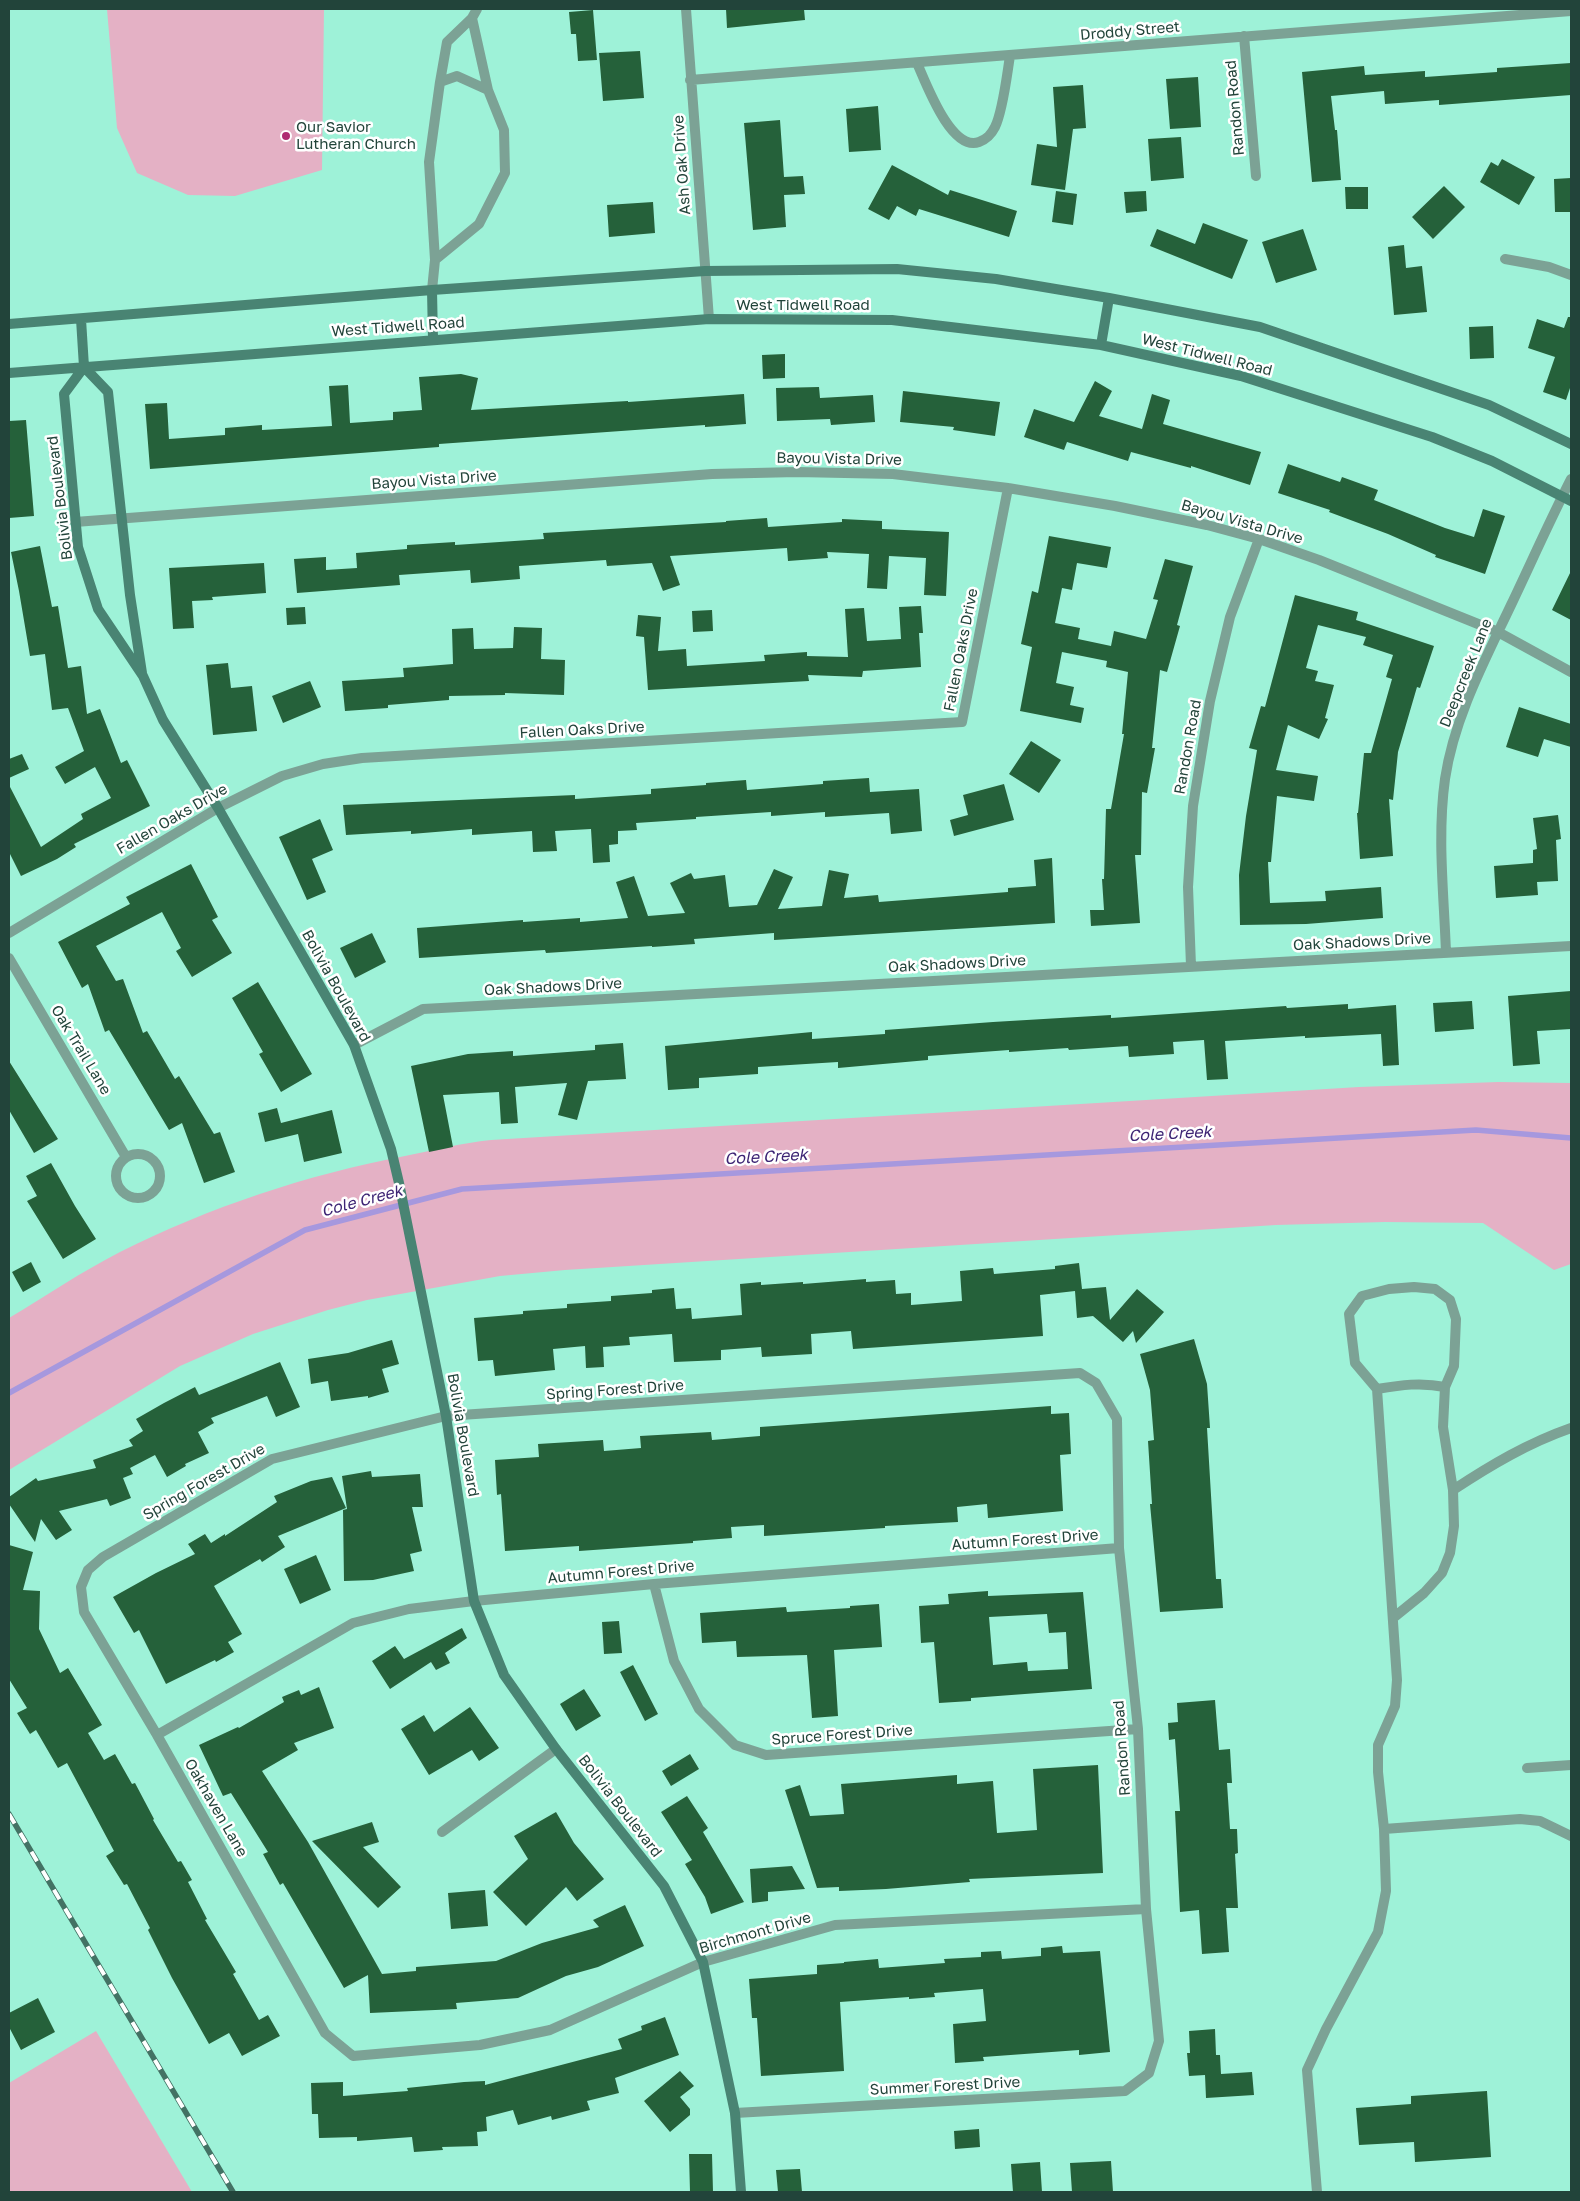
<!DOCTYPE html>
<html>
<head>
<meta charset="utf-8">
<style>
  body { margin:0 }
  #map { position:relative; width:1580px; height:2201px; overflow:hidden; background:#9ef2d8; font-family:"Golos Text",sans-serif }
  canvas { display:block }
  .frame { position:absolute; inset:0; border:10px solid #22443a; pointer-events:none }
</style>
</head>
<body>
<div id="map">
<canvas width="1580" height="2201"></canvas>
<div class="frame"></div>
</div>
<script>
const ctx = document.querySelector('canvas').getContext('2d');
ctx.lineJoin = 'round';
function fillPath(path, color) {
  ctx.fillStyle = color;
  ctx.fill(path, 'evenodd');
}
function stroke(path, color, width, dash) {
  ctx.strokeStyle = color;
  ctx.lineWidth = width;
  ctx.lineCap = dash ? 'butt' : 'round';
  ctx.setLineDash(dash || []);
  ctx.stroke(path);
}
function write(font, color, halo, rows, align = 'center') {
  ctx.font = font + ' "Golos Text",sans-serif';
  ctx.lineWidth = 5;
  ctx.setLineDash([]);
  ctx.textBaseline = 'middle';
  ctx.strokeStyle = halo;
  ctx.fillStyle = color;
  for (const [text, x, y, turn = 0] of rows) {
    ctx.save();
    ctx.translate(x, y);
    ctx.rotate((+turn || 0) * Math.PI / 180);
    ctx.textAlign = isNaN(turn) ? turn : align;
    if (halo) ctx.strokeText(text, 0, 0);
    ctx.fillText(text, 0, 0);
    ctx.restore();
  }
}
fillPath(new Path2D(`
  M107,9H324L322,170L235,196L188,195L137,173L117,128Z
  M1498,1082L1571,1083V1264L1554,1270L1483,1223L1385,1222L1276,1225L565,1270L500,1276L367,1300L328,1310L253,1334L180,1366L9,1470V1318C46,1296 81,1272 120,1252C210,1207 306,1175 405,1156C434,1150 462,1143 491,1140L1359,1087Z
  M96,2031L192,2192H9V2083Z`), '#e4b1c5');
stroke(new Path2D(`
  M9,1393L305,1230L462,1189L1476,1130L1571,1138`), '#a698de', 5.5);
fillPath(new Path2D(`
  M726,9H804L805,20L727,28Z
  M593,10L597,60L578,61L576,34H571L569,12Z
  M640,51L644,98L603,101L599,53Z
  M1571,63V95L1439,105V100L1385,104L1384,91L1331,96L1335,130H1337L1341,180L1312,182L1302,72L1364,66L1365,75L1425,71V77L1497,72V68Z
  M1198,77L1201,127L1170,129L1166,79Z
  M1083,85L1086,128L1073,129L1065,190L1031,185L1037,144L1057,147L1053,87Z
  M878,106L881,150L849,152L846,109Z
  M780,120L784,177L803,176L805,194L784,195L786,227L753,230L744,123Z
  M1181,137L1184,178L1151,181L1148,139Z
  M1502,159L1535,177L1519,205L1480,182L1491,162L1498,166Z
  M892,165L948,195L950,190L1017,211L1009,237L919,209L916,216L897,206L889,220L868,209Z
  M1571,178V212H1555L1554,179Z
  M1444,186L1465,207L1433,239L1412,217Z
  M1345,187H1368V209H1346Z
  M1056,191L1077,194L1073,225L1052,222Z
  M1146,191L1147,211L1126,213L1124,192Z
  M653,202L655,233L609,237L607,205Z
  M1203,223L1248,240L1232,279L1150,246L1157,229L1195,244Z
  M1303,229L1317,270L1276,283L1262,242Z
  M1404,245L1406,268L1422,266L1427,312L1394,315L1388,247Z
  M1568,317H1571V385L1566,400L1543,392L1555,357L1528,348L1537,319L1564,328Z
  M1493,326L1494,358L1470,359L1469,327Z
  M785,354V378L763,379L762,355Z
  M461,374L478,378L471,410L628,401V402L744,394L746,424L705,427V425L439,444V447L150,469L145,404L167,403L169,439L225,435V428L262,425V430L332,426L329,386L348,385L350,423L393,420V412L422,410L419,377Z
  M1095,381L1112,391L1099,416L1142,429L1152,394L1170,400L1163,424L1261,452L1250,485L1191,466V468L1131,452L1128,461L1067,442L1064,450L1024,437L1034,409L1074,422Z
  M819,387L820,398L873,395L875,422L831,425L830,419L777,421L776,388Z
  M903,391L1000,402L995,436L953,430L954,427L900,422Z
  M26,420L34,516L9,518V421Z
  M1288,464L1340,482L1342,477L1378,490L1374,500L1445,528L1474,537L1483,509L1505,516L1485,574L1435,557L1436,555L1388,534L1329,512L1330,510L1278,493Z
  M767,518L768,527L842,522V519L882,521V529L949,532L946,596L924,595L926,558L889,556L887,589L867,588L869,554L827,552L828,558L788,561L787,548L670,556L680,585L663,591L652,563L607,566L606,560L519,566L520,579L471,583L470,570L399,575L400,585L297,593L294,559L326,557V570L357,568L356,553L407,549V545L455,542V545L544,539L543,533L726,522V521Z
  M1049,536L1111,547L1107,568L1077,563L1072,590L1062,588L1055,623L1080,628L1078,639L1111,646L1114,631L1146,639L1158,600L1153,599L1165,559L1193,566L1177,625L1180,626L1167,672L1160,670L1152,748H1155L1147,793L1142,792L1141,855H1135L1140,923L1091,926L1090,910H1104L1102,879H1104L1106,809H1111L1124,734H1122L1128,672L1106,667L1107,661L1062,652L1056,683L1074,687L1070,705L1084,708L1081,723L1020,711L1032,647L1021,644L1032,591L1038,593Z
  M40,546L52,607L58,606L68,668L81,666L87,714L100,709L121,763L127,760L150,806L74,844L76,847L57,859L21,876L9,852V785L41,847L83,819L81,814L111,798L95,767L65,784L55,767L84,751L68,708L52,710L45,654L30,656L19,591L11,552Z
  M264,563L266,593L212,597L213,600L192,601L194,628L173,629L169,568Z
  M1571,571V620L1552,610Z
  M1295,595L1358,612L1356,620L1434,646L1420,688L1417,687L1398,752L1393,800L1389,799L1393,856L1360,859L1357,813H1358L1364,753H1371L1392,679L1386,677L1393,655L1363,645L1366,637L1318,625L1306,668L1318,671L1315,681L1334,685L1325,718L1328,719L1319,739L1288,725L1276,770L1318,776L1314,801L1277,796L1271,862H1268L1270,903L1326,901L1325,891L1381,887L1383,918L1306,924L1240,925L1239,875L1246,816L1257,750L1249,748L1261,706L1265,707Z
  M921,606L923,633H919L921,667L863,671L862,677L808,675L809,681L648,690L644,637L636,636L638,615L661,617L658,651L686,649L687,666L765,661L764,655L807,652V656L848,657L845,609L864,608L867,641L901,639L899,607Z
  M305,607L306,624L287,625L286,608Z
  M712,610L713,631L693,632L692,611Z
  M514,627L542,628L541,659L565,660L564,695L505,693V695L449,696V700L388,705V708L345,711L342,681L404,677L403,668L453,664L452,629L473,628L474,649L513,648Z
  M228,663L231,688L252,686L257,731L213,735L206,665Z
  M310,681L321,707L283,723L272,696Z
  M1519,707L1571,724V747L1544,739L1538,757L1506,747Z
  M1031,741L1061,760L1039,793L1009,774Z
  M22,754L29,769L9,778V759Z
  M869,778L870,792L919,789L922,831L891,834L889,813L825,817V812L771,816V812L696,817V819L636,823L637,830L618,831V844L609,845L610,862L593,863L591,829L555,831L557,851L533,852L532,831L472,835V829L411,834V831L346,835L343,805L575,795V799L651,794V789L706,785V783L746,780L747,790L823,784V781Z
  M1004,784L1014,820L954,836L950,820L968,815L963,795Z
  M1558,815L1561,839L1556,840L1558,881L1537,882L1538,895L1496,898L1494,866L1533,863V850L1537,849L1533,818Z
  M320,819L333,850L312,859L326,892L307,900L279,837Z
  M1052,858L1055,923L774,940V933L694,939L695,944L652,947V946L546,953L545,950L419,958L417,928L523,920V922L580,918V922L628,918L616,882L634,876L648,916L685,913L670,883L691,873L694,879L725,875L729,907L757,905L774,869L793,877L778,909L822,906L829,870L849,874L844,898L878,895L879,902L1008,892V888L1036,886L1034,860Z
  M191,864L218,917L212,920L232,953L192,977L176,951L181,948L162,912L96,946L116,981L123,979L143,1033L147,1031L175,1079L179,1076L214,1134L220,1132L235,1172L204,1183L182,1123L169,1130L109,1030L105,1032L88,984L82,988L58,942L130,904L126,897Z
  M372,933L386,962L355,978L340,948Z
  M258,982L312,1074L281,1092L259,1054L263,1052L232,998Z
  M1571,991V1029L1537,1031L1540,1064L1513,1066L1508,996Z
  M1472,1001L1474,1029L1435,1032L1433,1003Z
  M1348,1004V1009L1396,1005L1399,1065L1383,1066L1381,1034L1305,1038V1036L1225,1041L1228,1079L1207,1080L1204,1040L1173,1042L1174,1054L1129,1057L1128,1046L1069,1050L1068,1048L1009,1052V1050L928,1056V1060L838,1068V1062L758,1067V1074L699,1078V1088L668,1090L665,1046L812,1032V1039L885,1034V1030L993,1022L1111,1015V1018L1286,1006L1287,1008Z
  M623,1043L626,1079L588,1081L577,1120L558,1115L567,1083L515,1087L518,1123L501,1124L499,1092L443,1095L453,1147L429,1152L411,1066L468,1054L513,1051V1056L595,1050V1045Z
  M9,1061L58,1139L34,1153L9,1110Z
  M277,1108L281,1123L332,1110L342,1153L304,1162L298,1134L265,1142L258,1113Z
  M51,1163L75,1206L96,1239L63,1259L27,1201L37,1196L26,1176Z
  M31,1262L41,1282L23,1292L12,1272Z
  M1079,1263L1082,1289L1106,1287L1110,1320L1137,1289L1164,1312L1136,1343L1133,1331L1123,1342L1093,1316L1077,1318L1075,1291L1040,1295L1043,1336L853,1349L851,1331L811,1334L812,1354L762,1357L761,1347L721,1350V1360L674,1362L672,1334L629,1337L630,1345L603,1347L604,1367L586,1368L585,1346L553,1349L555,1370L495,1376L493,1360L478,1361L474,1318L523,1314V1311L567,1308V1304L611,1301V1296L652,1293V1290L674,1288L676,1309L691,1308L692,1319L742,1315L740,1284L761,1282V1285L803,1282V1284L866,1279V1282L895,1280L896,1294L911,1293V1305L962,1301L960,1271L993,1268L994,1274L1055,1269V1266Z
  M1194,1339L1207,1384L1210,1428H1207L1216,1579H1221L1223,1608L1160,1612L1150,1504H1152L1148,1441L1154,1440L1150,1390L1140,1354Z
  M392,1340L399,1364L382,1369L389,1392L368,1398V1396L331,1401L328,1381L311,1384L308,1359L348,1353Z
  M280,1362L300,1407L276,1417L267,1396L211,1418L214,1423L198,1432L209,1453L185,1464L186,1466L167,1477L155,1455L130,1468L133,1474L123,1478L131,1498L110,1506L107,1499L59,1511L72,1530L56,1540L41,1519L35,1542L9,1504V1497L36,1478L38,1481L96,1468L93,1460L133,1446L129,1440L143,1431L136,1419L164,1403L195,1387L199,1395Z
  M1051,1406V1414L1069,1413L1071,1454L1060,1455L1063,1511L988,1518L987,1504L957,1507L958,1522L885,1526V1528L764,1536V1525L731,1527L732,1538L693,1541V1543L579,1551V1546L505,1551L501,1494L497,1495L495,1460L539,1457L538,1444L603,1440L604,1451L641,1448L640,1436L711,1432L712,1440L760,1436V1427Z
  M371,1471L372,1477L420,1474L423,1507H412L422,1551L410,1554L414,1571L373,1580L344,1581L343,1510L347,1509L342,1476Z
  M332,1477L346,1508L278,1536L285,1547L262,1562L260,1559L214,1586L242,1634L228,1642L234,1652L216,1662L215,1660L166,1684L139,1630L134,1633L113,1597L156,1573L195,1554L188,1544L205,1534L211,1543L225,1534V1536L277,1502L274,1496L311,1481Z
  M9,1545L33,1552L23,1590L40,1591L39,1629L60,1673L68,1668L102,1725L88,1733L104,1760L115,1754L132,1784L135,1783L154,1819L153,1820L178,1862L181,1861L192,1880L188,1882L207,1919L205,1920L236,1972L233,1974L259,2020L268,2015L280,2036L242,2056L229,2033L209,2044L172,1978L148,1930L150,1928L127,1884L124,1885L106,1856L114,1851L67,1763L58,1768L36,1730L30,1734L17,1713L27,1708L9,1679Z
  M316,1555L331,1590L300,1604L284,1569Z
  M988,1591V1596L1083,1592L1092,1689L971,1698V1701L939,1703L934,1642L921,1643L919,1606L949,1604L948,1594ZM1047,1614L1049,1633L1066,1632L1068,1669L1028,1671L1027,1662L993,1665L989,1617Z
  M879,1604L882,1647L834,1650L838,1716L812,1718L807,1655L737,1657L736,1641L702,1643L700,1613L786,1607L787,1612L850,1608V1606Z
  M619,1621L622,1653L604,1654L602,1622Z
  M462,1628L467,1638L445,1653L450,1663L436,1670L431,1662L390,1689L372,1661L395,1646L404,1659Z
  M633,1665L658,1714L645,1721L620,1672Z
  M319,1687L334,1728L294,1743L298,1750L262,1771L308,1842L382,1974L416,1971V1967L496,1961L542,1943L599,1927L593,1920L625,1905L644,1946L598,1967L566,1976L518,1998L456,2003L457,2009L370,2013L368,1975L344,1988L283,1883L280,1885L263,1854L268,1852L231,1793L223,1796L199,1745L238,1727L239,1728L284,1702L282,1697L299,1690L301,1695Z
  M584,1689L601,1716L576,1731L560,1704Z
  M1215,1700L1219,1750L1230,1749L1232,1783H1227L1230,1829H1237L1238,1853L1235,1854L1238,1908H1226L1229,1952L1202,1954L1199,1910L1180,1912L1175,1811H1180L1175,1739L1169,1740L1168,1723L1178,1722L1177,1703Z
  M470,1707L499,1748L479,1761L472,1750L429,1775L401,1729L424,1715L434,1732Z
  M690,1754L699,1769L671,1786L662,1771Z
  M1098,1765L1103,1873L969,1879L970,1882L886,1889L839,1891V1887L817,1888L785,1790L800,1785L810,1816L844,1814L841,1784L957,1775V1784L993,1781L997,1833L1037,1830L1033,1769Z
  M687,1796L708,1828L703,1832L744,1902L711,1914L705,1897L685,1864L692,1860L661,1812Z
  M556,1812L574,1843L604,1879L577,1901L566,1887L526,1926L493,1892L528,1859L514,1836Z
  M372,1822L379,1842L363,1847L401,1887L378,1908L312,1841Z
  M792,1866L805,1889L768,1892V1901L752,1903L750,1869Z
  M485,1890L488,1926L451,1929L448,1893Z
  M1062,1946L1063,1953L1100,1951L1110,2052L1079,2055V2050L983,2057L984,2061L955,2063L953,2024L986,2021L983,1989L934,1993L935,1997L909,1999V1997L840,2002L844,2071L761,2076L757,2018H752L749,1979L817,1974V1965L844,1963V1962L878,1959L879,1968L945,1963L944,1959L981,1957V1952L1001,1951L1002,1959L1041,1956V1948Z
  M38,1998L55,2032L21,2050L9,2027V2013Z
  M665,2017L679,2055L615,2078L619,2093L587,2101L590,2110L552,2120L551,2116L518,2125L513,2110L486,2117L487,2131L477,2132L478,2146L442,2147L443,2150L414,2152L412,2137L357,2141V2137L319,2138L318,2114H312L311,2083L343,2082V2096L408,2091L407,2088L464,2082L485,2081V2085L622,2049L618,2039L642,2030L641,2026Z
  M1215,2029L1216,2055H1220L1221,2074L1252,2072L1254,2095L1206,2098L1205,2075L1189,2076L1187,2053H1190L1189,2031Z
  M680,2071L694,2086L680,2097L690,2109V2115L670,2132L644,2101Z
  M1487,2091L1491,2157L1415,2162L1414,2142L1359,2145L1356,2108L1411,2104V2096Z
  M979,2129L980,2147L955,2149L954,2131Z
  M689,2154H712L713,2192H690Z
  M1111,2161L1113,2192H1072L1070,2163Z
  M1040,2162L1042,2192H1013L1011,2164Z
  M800,2169L802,2192H778L776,2170Z`), '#25613a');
stroke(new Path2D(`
  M472,18L477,9
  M440,82L457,76L488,90
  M432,290L435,260L429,162L440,82L447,42L472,18L488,90L504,130L505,173L479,224L435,260
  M1377,1389C1401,1385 1421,1382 1445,1387
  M1453,1490C1491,1465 1528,1443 1571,1428
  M1527,1768L1571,1765
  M1384,1829L1520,1819L1540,1821L1571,1836
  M1317,2192L1307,2070L1326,2029L1378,1932L1386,1891L1384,1829L1378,1772V1745L1395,1706L1397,1680L1377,1389L1355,1363L1349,1314L1362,1296L1389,1289L1414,1287L1435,1289L1450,1300L1456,1319L1454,1366L1445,1387L1443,1427L1453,1490L1454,1526L1450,1553L1442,1573L1424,1593L1393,1618`), '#7ca295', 10);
stroke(new Path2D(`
  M686,9L709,319
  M1244,36L1256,176
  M917,63C926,83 951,152 979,142C987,139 991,135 995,127C1003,111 1007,74 1010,56
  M690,80L1571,11
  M1505,259L1549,267L1571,275
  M75,522L712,474L797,472L893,474L1008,488L1115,506L1207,525L1259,539L1319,560L1498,632L1571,672
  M9,933L218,808L282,776L323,764L362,758L962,722L1008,488
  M1446,953C1444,895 1437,836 1445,779C1454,718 1485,660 1511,605C1531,563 1550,520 1571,479
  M9,958L126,1157
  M1191,966L1188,887L1193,806L1210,701L1230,617L1259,539
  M354,1045L423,1009L1571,946
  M116 1176a22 22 0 1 1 44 0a22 22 0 1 1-44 0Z
  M654,1584L674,1661L699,1709L735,1745L766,1755L1138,1729
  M157,1735L353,1623L409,1609L474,1601L654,1584L1119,1548
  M442,1832L556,1749
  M735,2113L1125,2091L1149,2073L1159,2041L1146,1909L1138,1729L1119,1548L1117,1419L1096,1383L1080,1373L446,1416L272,1459L103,1557L88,1570L81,1587L84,1612L157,1735L325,2033L353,2056L480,2045L550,2030L703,1962L835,1925L1146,1909`), '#7ca295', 10);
stroke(new Path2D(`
  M432,290L433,340
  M81,319L84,367L108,392L130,595L142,673
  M9,324L432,290L705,271L897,269L996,279L1109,298L1260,327L1489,405L1571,444
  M1101,345L1109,298
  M84,367L64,394L78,547L98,609L143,676L163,720L218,808L354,1045L391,1149L399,1183L446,1416L474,1601L504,1675L556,1749L664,1886L703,1962L735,2113L741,2192
  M9,373L709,319L892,320L1101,345L1241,376L1432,437L1492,461L1571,501`), '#498473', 10);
const rail = new Path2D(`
  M9,1814L233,2192`);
stroke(rail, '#437264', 5.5);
stroke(rail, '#fff', 4, [11]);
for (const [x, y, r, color] of [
  [286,136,5,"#af2a72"]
]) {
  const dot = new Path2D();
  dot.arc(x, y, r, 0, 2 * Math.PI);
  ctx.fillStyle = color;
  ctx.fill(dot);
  stroke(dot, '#fff', 2);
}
write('15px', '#22443a', '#fff', [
  ["Droddy Street",1130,31,-5],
  ["Randon Road",1235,108,-95],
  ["Ash Oak Drive",682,165,-94],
  ["West Tidwell Road",803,305],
  ["West Tidwell Road",398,327,-4],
  ["West Tidwell Road",1207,355,14],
  ["Bayou Vista Drive",839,459,1],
  ["Bayou Vista Drive",434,480,-4],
  ["Bolivia Boulevard",60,498,-97],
  ["Bayou Vista Drive",1242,522,16],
  ["Fallen Oaks Drive",961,650,-79],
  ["Deepcreek Lane",1466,673,-68],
  ["Fallen Oaks Drive",582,730,-3],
  ["Randon Road",1188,747,-80],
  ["Fallen Oaks Drive",172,819,-30],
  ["Oak Shadows Drive",1362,942,-3],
  ["Oak Shadows Drive",957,964,-3],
  ["Bolivia Boulevard",336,986,61],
  ["Oak Shadows Drive",553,987,-3],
  ["Oak Trail Lane",81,1050,59],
  ["Spring Forest Drive",615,1390,-4],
  ["Bolivia Boulevard",463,1435,80],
  ["Spring Forest Drive",204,1482,-30],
  ["Autumn Forest Drive",1025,1540,-4],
  ["Autumn Forest Drive",621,1572,-5],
  ["Spruce Forest Drive",842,1735,-4],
  ["Randon Road",1122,1748,-94],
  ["Bolivia Boulevard",620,1806,52],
  ["Oakhaven Lane",216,1808,60],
  ["Birchmont Drive",755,1933,-16],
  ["Summer Forest Drive",945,2086,-3]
]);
write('15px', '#22443a', '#fff', [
  ["Our Savior",296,127],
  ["Lutheran Church",296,144]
], 'left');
write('italic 16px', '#3d2474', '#fff', [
  ["Cole Creek",1170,1134,-3],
  ["Cole Creek",766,1157,-3],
  ["Cole Creek",362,1201,-15]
]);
</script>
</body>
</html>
